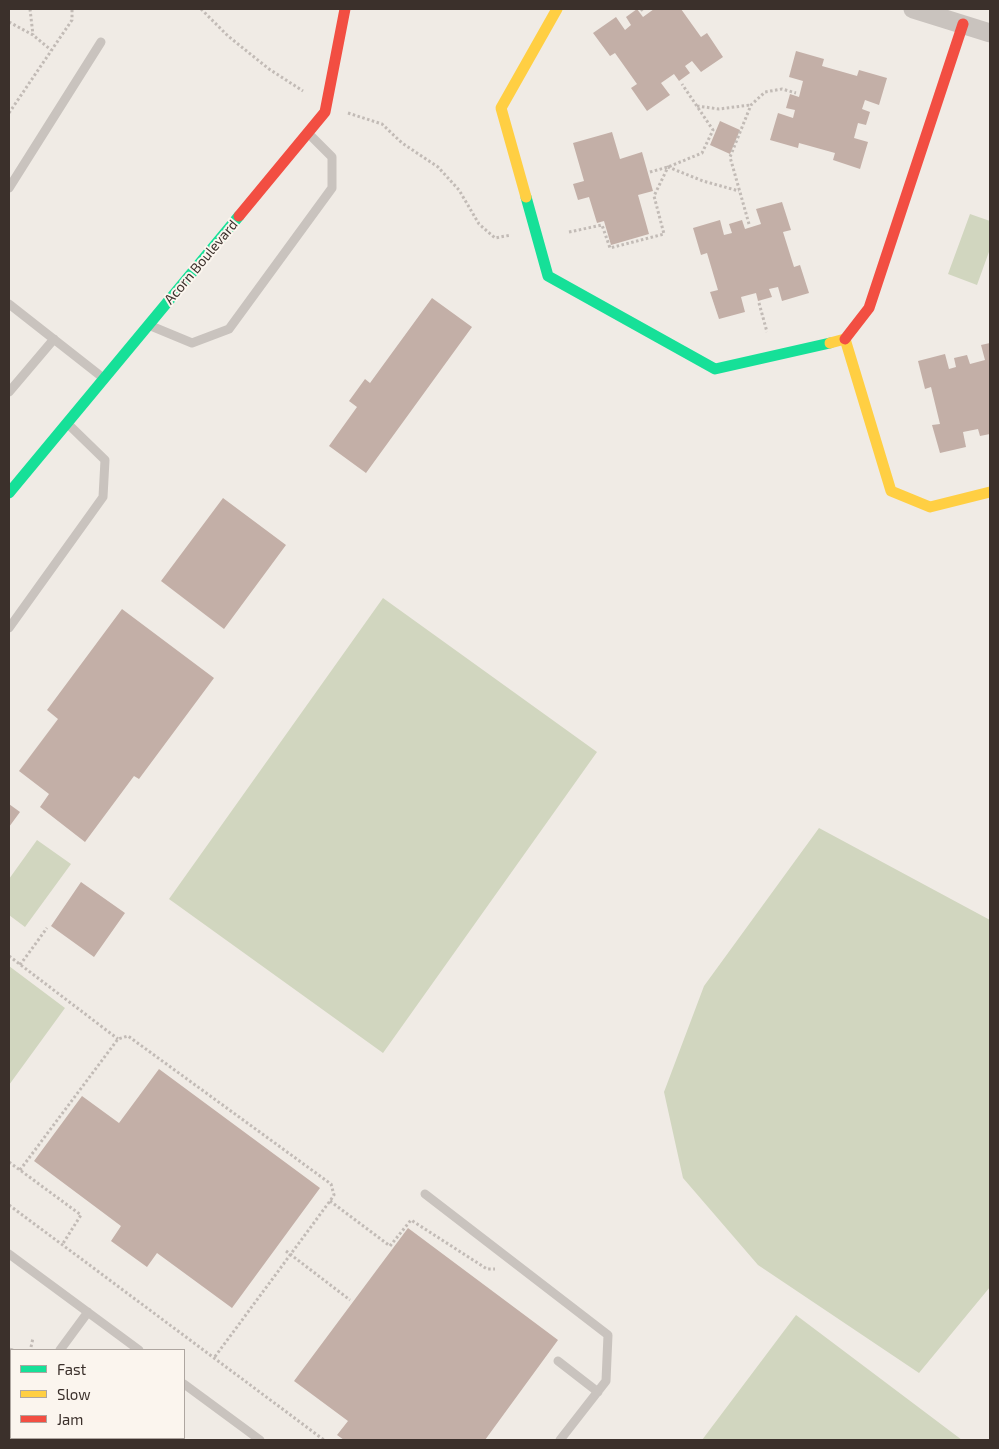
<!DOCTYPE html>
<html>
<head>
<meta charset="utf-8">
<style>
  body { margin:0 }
  #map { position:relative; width:999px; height:1449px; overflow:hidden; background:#f0ebe5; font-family:"Exo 2",sans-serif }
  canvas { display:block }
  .frame { position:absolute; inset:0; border:10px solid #3b302b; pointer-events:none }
  .legend { position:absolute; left:10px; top:1349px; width:175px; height:90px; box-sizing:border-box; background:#fbf5ee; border:1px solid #aea6a0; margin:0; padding:6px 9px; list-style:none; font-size:15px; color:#3b302b }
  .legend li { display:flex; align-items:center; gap:10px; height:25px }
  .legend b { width:25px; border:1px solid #aea6a0 }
</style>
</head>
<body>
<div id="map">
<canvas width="999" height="1449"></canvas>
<div class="frame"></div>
<ul class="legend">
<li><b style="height:6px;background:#16e098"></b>Fast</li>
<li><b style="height:6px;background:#ffcf43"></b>Slow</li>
<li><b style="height:6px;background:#f24e42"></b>Jam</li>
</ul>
</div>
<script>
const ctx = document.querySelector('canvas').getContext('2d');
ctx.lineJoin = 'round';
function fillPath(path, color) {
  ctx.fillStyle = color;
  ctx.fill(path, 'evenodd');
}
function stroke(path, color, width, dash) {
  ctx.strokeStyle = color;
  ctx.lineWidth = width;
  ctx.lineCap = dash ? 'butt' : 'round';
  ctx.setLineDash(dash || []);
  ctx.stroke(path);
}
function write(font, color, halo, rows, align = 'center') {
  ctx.font = font + ' "Exo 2",sans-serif';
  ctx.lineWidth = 4;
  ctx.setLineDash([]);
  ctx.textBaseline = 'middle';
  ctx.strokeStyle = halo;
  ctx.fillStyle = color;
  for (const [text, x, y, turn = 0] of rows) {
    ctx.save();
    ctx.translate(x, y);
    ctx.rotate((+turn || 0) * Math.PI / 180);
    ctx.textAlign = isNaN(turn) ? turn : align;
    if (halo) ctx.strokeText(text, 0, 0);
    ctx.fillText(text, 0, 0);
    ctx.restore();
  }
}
fillPath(new Path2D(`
  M970,214L990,221V249L977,285L948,274Z
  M383,598L597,752L383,1053L169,899Z
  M819,828L990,920V1287L919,1373L758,1265L683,1178L664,1092L704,986Z
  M37,840L71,864L25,927L9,915V879Z
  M9,966L65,1008L9,1085Z
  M796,1315L962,1440H702Z`), '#d1d6bf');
fillPath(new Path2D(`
  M637,9L643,17L654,9H681L701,37L707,33L723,57L701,72L692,61L685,66L690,73L679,81L674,74L661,83L670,95L647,111L631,88L637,84L615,53L610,56L593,33L616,17L625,30L631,25L626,17Z
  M796,51L824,59L822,66L857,76L859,70L887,78L879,105L865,100L862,109L870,112L866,125L858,123L854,138L868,142L860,169L833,160L835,153L799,143L798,148L770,140L778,113L793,118L795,110L786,108L790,94L799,97L803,81L789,77Z
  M720,121L740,130L730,154L710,145Z
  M612,132L620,159L642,152L653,191L638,195L649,234L611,245L604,221L597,223L589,197L578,200L573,184L584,181L573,143Z
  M782,202L791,230L783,232L794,267L800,265L809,293L782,301L778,287L769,289L772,297L758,301L756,293L741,297L745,312L719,319L710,292L718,290L707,253L701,255L693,228L720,220L724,235L732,233L729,224L742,220L745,229L761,224L756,209Z
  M432,298L472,327L366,473L329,446L357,407L349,401L365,379L370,383Z
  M990,343V434L980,436L978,429L963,432L966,447L940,453L932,425L940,424L931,387L925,389L918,361L945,354L949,369L956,367L954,358L967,355L970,364L985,360L981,345Z
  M223,498L286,545L224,629L161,581Z
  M122,609L214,678L139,779L134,776L85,842L40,807L49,794L19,771L58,719L47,710Z
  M9,804L20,812L9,827Z
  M81,882L125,913L94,957L51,926Z
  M159,1069L320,1188L232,1308L157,1253L147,1267L111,1241L121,1226L34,1161L82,1096L119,1123Z
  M408,1228L558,1340L485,1440H344L337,1435L348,1421L294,1381Z`), '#c3afa7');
stroke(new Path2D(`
  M30,9L33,35
  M201,9L228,36L269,69L303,91
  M641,9L643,11
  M9,22L33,35L51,50
  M697,106L719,109L750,105
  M9,113L72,20V9
  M348,113L382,124L402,143L438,167L459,190L479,224L495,238L511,235
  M650,172L668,167L702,153L713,130L682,84
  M749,224L730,157L751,105L765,92L782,89L796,93
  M569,232L602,225L610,248L664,234L654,196L668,167L703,181L739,191
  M759,303L767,332
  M9,956L118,1039
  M20,965L47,928
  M9,1162L81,1215L62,1245
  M20,1170L118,1039L128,1036L331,1184L334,1195L330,1201L214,1358
  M330,1201L390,1246L411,1220L487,1269H495
  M9,1205L324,1440
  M286,1251L350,1300
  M31,1347L33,1338`), '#c2bbb6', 3, [2.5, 2.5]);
stroke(new Path2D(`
  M9,188L101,42
  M9,304L102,377
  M151,326L192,343L229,329L332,188V157L309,134
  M9,392L54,339
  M9,628L103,497L105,460L68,424
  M425,1194L608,1335L606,1381L560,1440
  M9,1254L139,1350
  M60,1350L88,1312
  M558,1361L598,1392
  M184,1384L260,1440`), '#c9c3be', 9);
stroke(new Path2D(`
  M913,9L990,33
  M9,1357L11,1359
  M9,1418L11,1415
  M118,1438L122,1440`), '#c9c3be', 19);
stroke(new Path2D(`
  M526,197L548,276L715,369L830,343
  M9,493L239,216`), '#16e098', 11);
stroke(new Path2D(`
  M526,197L501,108L557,9
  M830,343L845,339L891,491L930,507L990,492`), '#ffcf43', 11);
stroke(new Path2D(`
  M239,216L325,112L345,9
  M845,339L869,308L963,24`), '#f24e42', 11);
write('14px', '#3b302b', '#fbf5ee', [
  ["Acorn Boulevard",201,262,-50]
]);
</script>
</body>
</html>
